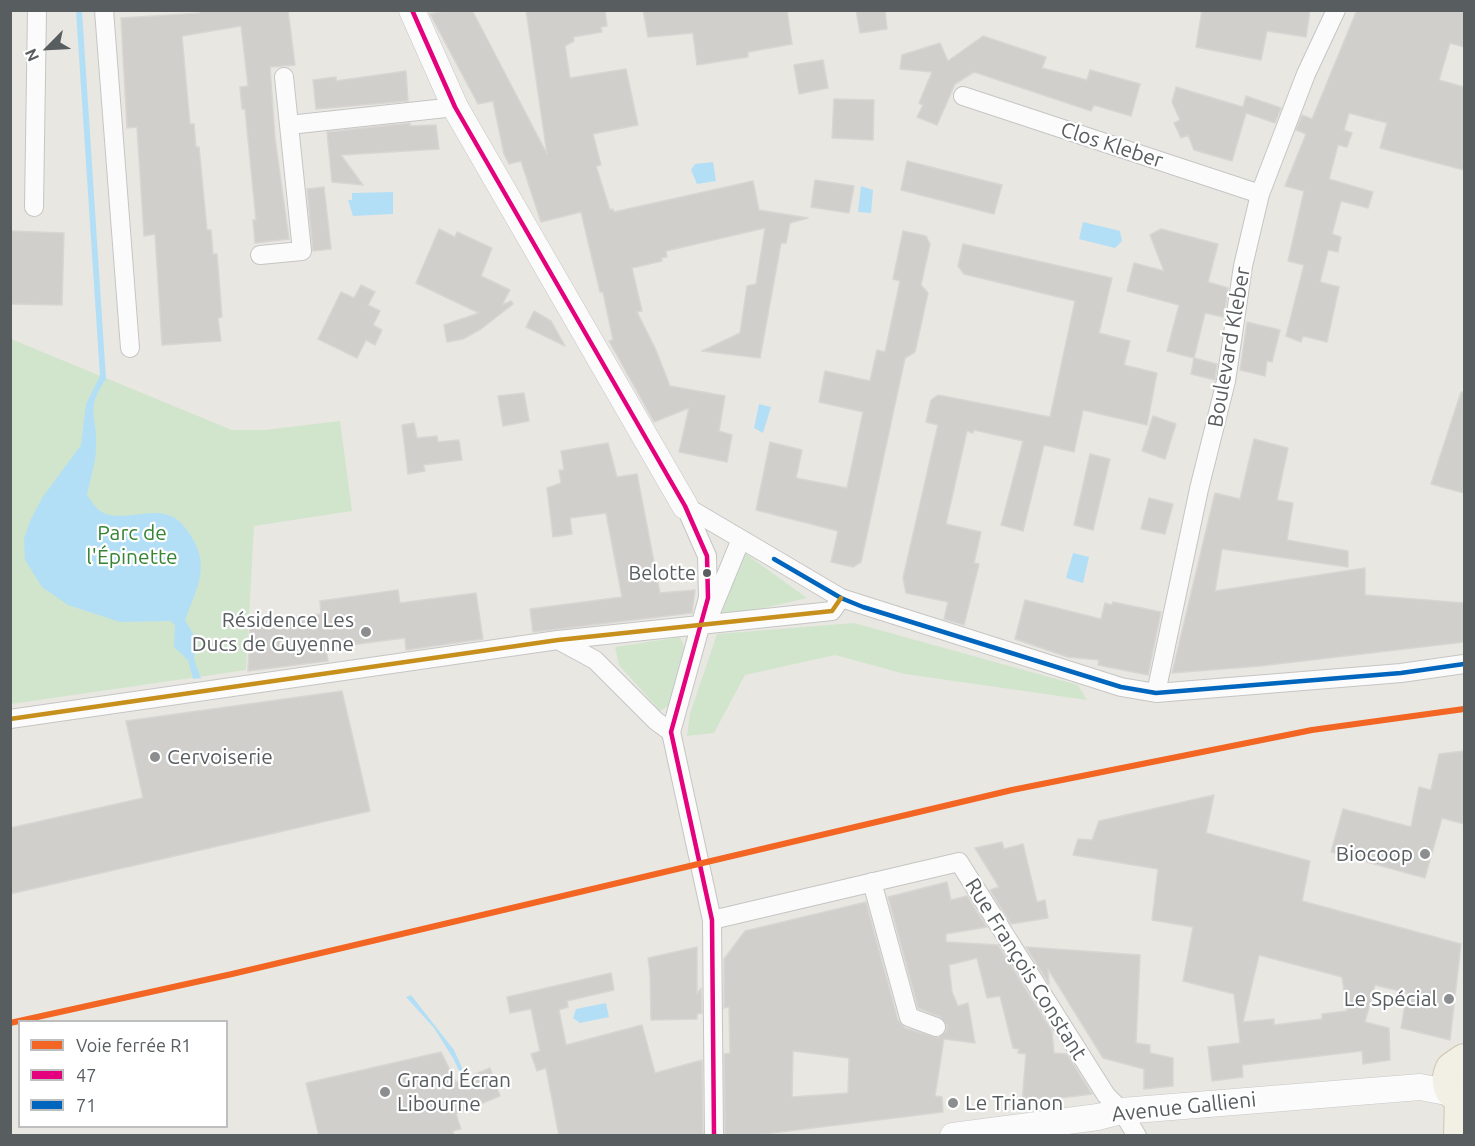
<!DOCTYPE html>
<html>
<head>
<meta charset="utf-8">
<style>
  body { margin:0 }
  #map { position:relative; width:1475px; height:1146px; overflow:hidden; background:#e9e7e2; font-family:Ubuntu,sans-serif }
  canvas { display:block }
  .frame { position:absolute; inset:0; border:12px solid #585d60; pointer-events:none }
  .legend { position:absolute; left:18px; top:1020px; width:210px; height:108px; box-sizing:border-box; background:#fff; border:2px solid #bcbebf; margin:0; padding:8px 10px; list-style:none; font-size:18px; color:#585d60 }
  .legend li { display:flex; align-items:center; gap:12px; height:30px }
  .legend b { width:30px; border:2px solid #bcbebf }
  .north { position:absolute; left:18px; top:18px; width:60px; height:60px; -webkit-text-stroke:4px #fff; paint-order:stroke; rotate:246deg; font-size:16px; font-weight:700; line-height:24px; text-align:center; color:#585d60 }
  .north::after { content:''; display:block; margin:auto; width:21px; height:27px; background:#585d60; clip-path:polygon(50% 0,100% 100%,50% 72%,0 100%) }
</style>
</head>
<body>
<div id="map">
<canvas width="1475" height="1146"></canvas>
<div class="frame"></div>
<ul class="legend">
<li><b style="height:8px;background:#f26522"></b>Voie ferrée R1</li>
<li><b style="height:8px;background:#e5007d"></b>47</li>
<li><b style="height:8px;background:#0065bd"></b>71</li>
</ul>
<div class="north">N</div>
</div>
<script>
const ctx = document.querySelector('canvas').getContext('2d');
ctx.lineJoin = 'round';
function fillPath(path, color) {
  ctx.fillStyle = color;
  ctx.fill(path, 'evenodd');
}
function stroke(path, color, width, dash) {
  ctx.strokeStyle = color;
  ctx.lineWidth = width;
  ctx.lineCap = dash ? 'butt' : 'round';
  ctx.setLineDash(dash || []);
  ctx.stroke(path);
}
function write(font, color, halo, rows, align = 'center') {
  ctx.font = font + ' Ubuntu,sans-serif';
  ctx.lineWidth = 4.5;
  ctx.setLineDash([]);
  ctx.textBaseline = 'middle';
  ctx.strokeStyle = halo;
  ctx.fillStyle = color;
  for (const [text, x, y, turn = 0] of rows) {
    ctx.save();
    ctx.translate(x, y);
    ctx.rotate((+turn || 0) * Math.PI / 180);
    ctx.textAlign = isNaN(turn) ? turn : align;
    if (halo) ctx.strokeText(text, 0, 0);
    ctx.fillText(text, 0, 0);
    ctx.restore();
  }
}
fillPath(new Path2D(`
  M11,339L232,430H264L340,421L352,511L254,526L246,670L11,704Z
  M742,551L807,598L720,618Z
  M854,623L1078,685L1087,700L905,674L835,655L745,675L714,733L687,736L690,714L717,634Z
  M680,637L686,651L670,705L660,711L619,665L615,647Z`), '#d1e5cd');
fillPath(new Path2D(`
  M76,11H82L106,379C84,411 98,415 96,447C96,463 90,479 87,495C92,502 97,511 106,514C120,519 142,512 157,513C171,514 179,519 187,530C212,564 198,585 185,620L196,639L194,659L201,678L193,679L188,660L174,647L175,626L171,621L120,622L68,605L42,587L25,560L24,539L30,521L42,498L81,445L86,404L100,376Z
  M713,162L716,181L697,184L691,170L695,164Z
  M861,186L873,190L871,213L858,212Z
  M393,192V214L353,216L348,200H352V193Z
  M1083,222L1120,231L1122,241L1115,248L1079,239Z
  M759,404L771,407L763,433L754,428Z
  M1073,553L1089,557L1083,583L1066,578Z
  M411,995L454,1050L479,1105L476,1107L453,1058L434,1028L406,997Z
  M606,1003L609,1017L580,1023L573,1018L576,1009Z`), '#b3dff6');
const building = new Path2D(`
  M200,10H288L295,65L270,67L275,138L289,239L255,243L253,220H256L245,109H242L240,87L248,86L241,26L182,36L190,124H194L196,147H199L207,230H211L213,254H217L222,317L218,318L221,341L162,345L155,234L144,236L137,127L127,128L121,18L200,13Z
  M451,10H472L547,154L526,10H605L607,26L601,27L602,32L573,37L574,41L565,46L570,78L626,69L638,125L593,134L601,165L596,166L610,210L613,209L614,212L753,181L759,210L808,218L790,223L786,243H781L760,358L702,351L740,333L747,286L756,284L765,228L666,251L667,257L661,258L662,261L632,268L642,311L637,312L655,348L670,386L725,396L719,431L732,435L727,462L679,452L689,408L654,422L609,341L613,340L603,292H600L581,212L541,222L521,161L509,164L504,154L493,101L478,104L430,14Z
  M643,10H787L792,44L748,52V57L697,65L693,33L648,37Z
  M856,10H885L887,29L860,33Z
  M1202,10H1310L1306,37L1267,31L1261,60L1196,47Z
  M1357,10H1464V47L1450,43L1439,80L1464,87V170L1380,148L1387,123L1349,113L1344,130L1352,133L1347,147L1338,145L1329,179L1373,192L1368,208L1341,201L1332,234L1341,237L1338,252L1328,250L1320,282L1339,287L1327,342L1303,336L1301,342L1286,336L1304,265L1288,261L1304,191L1285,186L1306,134L1296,130L1302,115L1312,119Z
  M983,36L1046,57L1042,68L1087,80L1090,70L1140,84L1131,116L1094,105L1091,111L974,72L955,84L937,125L917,117L923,105L919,103L932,72L900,69L902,55L940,43L948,61Z
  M823,60L828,88L799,94L794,65Z
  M406,71L408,101L316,109L313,80L336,77V81Z
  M1176,87L1243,107L1246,96L1281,108L1275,123L1246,113L1232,161L1194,150L1188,135L1181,138L1174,123L1180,120L1172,102Z
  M834,99L874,100L873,140L832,138Z
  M410,123V126L436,125L439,149L341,155L363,185L332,182L327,132Z
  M907,161L1002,185L994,214L901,190Z
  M815,180L854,186L849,213L811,207Z
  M324,187L331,249L313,251L307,189Z
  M439,229L455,237L457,232L492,248L481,276L510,290L502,305L511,301L513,304L481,329L463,339L447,342L444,325L479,313L416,283Z
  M1161,229L1218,244L1208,282L1228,288L1226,303L1223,317L1205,313L1194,358L1167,351L1179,305L1127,291L1134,263L1164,271L1150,235Z
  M10,231L64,233L62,305L10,304Z
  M903,231L926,236L930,244L921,285L928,293L915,352L905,358L861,562L853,567L831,562L838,531L756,510L770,442L802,450L796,478L847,488L863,412L819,402L825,371L870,381L877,350L885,352L900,281L893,279Z
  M963,244L1112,278L1099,333L1130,341L1124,365L1157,373L1147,425L1083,410L1074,452L1044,445L1023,531L1001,525L1023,441L974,430L973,433L967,431L946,524L981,532L974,563L979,564L964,625L944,619L948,602L906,593L903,578L938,425L926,422L931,400L938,395L1050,417L1075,301L964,274L958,266Z
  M361,285L375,292L368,305L380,311L373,325L382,330L375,345L366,340L357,358L318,339L341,292L354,298Z
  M534,311L551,321L565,346L526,327Z
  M1247,322L1280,330L1272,362L1267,361L1265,376L1240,370Z
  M1194,358L1217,364L1215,380L1191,374Z
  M1461,392H1464V493L1431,484Z
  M524,393L529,421L503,426L498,396Z
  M1153,416L1176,424L1165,459L1142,451Z
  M414,423L417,438L437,436L438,442L459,440L462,460L423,465L425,471L408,474L402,425Z
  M1254,439L1288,448L1277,500L1293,503L1287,540L1348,551V567L1222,549L1215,591L1365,568V595L1464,603V642L1260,666L1172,673L1215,493L1240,499Z
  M608,443L617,477L637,474L660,593L695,590L692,613L533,632L530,609L622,597L606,513L570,518L572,534L553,537L547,488L561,483L559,470H564L561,451Z
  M1090,454L1110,459L1093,530L1074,525Z
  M1149,498L1173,504L1165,534L1141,529Z
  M398,590L400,603L476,593L483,639L406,650L405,638L326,648L328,661L248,671L250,621L321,614L320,601Z
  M1025,600L1101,619L1105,603L1112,605L1113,602L1161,612L1148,675L1098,665L1099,660L1068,657L1015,639Z
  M342,691L370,811L10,894V828L143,798L126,721Z
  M1464,751V824L1442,818L1425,878L1331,852L1343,809L1411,827L1419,787L1431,790L1439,754Z
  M1214,795L1206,833L1310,861L1302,901L1461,944L1450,1040L1401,1028L1407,993L1375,985L1365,1022L1389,1028L1390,1060L1363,1064L1362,1051L1242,1065L1243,1077L1212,1081L1208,1047L1240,1043L1234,994L1183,981L1193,927L1152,920L1158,869L1073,855L1078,839L1092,840L1099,821ZM1259,955L1342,977L1347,1011L1322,1014V1019L1274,1025V1019L1243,1022Z
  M1002,842L1004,849L1023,844L1037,902L1045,900L1048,918L1011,924L990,890L999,887L975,848Z
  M947,882L951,900L967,896L987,927L946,934V942L998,945L1052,1031L1054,1053L1067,1054L1092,1094L1022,1103L1026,1054L1018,1053L1019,1049L1013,1048L1000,996L987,998L977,958L949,965L952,992L958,1006L968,1003L975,1043L944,1039L935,1096L942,1097L943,1112L748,1136H725L724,1054L730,1053L729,1007L724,1008V959L745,931L866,902L898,1020L905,1028L938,1038L946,1031L947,1025L940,1017L918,1008L888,897ZM793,1051L849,1058L848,1093L792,1097Z
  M697,947V994L701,988L702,1013L697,1014V1019L651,1020L650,973L648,958Z
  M1026,947L1140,955L1136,1043L1150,1045V1053L1173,1058V1086L1144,1089V1069L1103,1058L1048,969L1049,984Z
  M611,973L614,990L567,1001L568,1007L559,1010L566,1045L642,1025L655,1073L702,1060L703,1136H559L546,1068L537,1071L531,1054L540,1051L531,1009L510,1013L507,997Z
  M441,1052L456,1082L490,1068L500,1096L456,1114L461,1129L453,1131L454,1136H319L306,1083Z`);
fillPath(building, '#d0cfcc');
stroke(building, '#d8d6d2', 1.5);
const street = new Path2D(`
  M104,10L130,348
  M284,77L289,125L455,107
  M963,96L1260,194
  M34,207L37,10
  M260,255L302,251L289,125
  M685,506L841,598L1121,687L1156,693L1401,673L1464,664
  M685,506L707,556L708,598L671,732L712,920L714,1136
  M711,612L741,539
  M558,640L595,660L656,721L671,732
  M1156,693L1199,489L1226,381L1243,266L1260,194L1306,74L1336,10
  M10,719L558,640L832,611L841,598
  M872,882L909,1017L936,1027
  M712,920L959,862L1106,1095L1122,1111L1137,1136`);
const secondary = new Path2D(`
  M412,10L455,107L685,506
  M953,1136L1098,1117L1122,1111L1420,1087L1452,1093`);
const primary = new Path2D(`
  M1464,1059L1451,1068C1444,1082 1449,1096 1464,1100
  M1459,1136L1460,1099`);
stroke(street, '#c5c5c4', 20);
stroke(secondary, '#c6c6c5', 27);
stroke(primary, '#d1c5af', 32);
stroke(street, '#fcfbfb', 18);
stroke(secondary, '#fcfbfb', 26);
stroke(primary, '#f2efe5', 30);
stroke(new Path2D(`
  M412,10L455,107L685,506L707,556L708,598L671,732L712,920L714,1136`), '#e5007d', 4.5);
stroke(new Path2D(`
  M774,559L841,598L863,607L1121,687L1156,693L1401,673L1464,664`), '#0065bd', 4.5);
stroke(new Path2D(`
  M10,719L558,640L832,611L841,598`), '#c7901d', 4.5);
stroke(new Path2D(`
  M10,1023L232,974L1012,790L1312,730L1464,709`), '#f26522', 6);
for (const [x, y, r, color] of [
  [707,573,5,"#585d60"],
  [366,632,6,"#8b8d8e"],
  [155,757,6,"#8b8d8e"],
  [1425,854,6,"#8b8d8e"],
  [1449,999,6,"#8b8d8e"],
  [385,1092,6,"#8b8d8e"],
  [953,1103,6,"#8b8d8e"]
]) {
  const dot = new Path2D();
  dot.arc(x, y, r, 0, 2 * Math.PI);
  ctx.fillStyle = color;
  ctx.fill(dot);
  stroke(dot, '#fff', 2);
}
write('20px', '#585d60', '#fff', [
  ["Belotte",696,573]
], 'right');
write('21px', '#585d60', '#fff', [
  ["Clos Kleber",1112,145,18],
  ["Boulevard Kleber",1229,347,-80],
  ["Rue François Constant",1026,969,58],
  ["Avenue Gallieni",1184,1107,-6]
]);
write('21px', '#378434', '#fff', [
  ["Parc de",132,533],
  ["l'Épinette",132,557]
]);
write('21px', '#585d60', '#fff', [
  ["Résidence Les",354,620],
  ["Ducs de Guyenne",354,644],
  ["Cervoiserie",167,757,"left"],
  ["Biocoop",1413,854],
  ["Le Spécial",1437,999],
  ["Grand Écran",397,1080,"left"],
  ["Libourne",397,1104,"left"],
  ["Le Trianon",965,1103,"left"]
], 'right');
</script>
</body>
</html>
